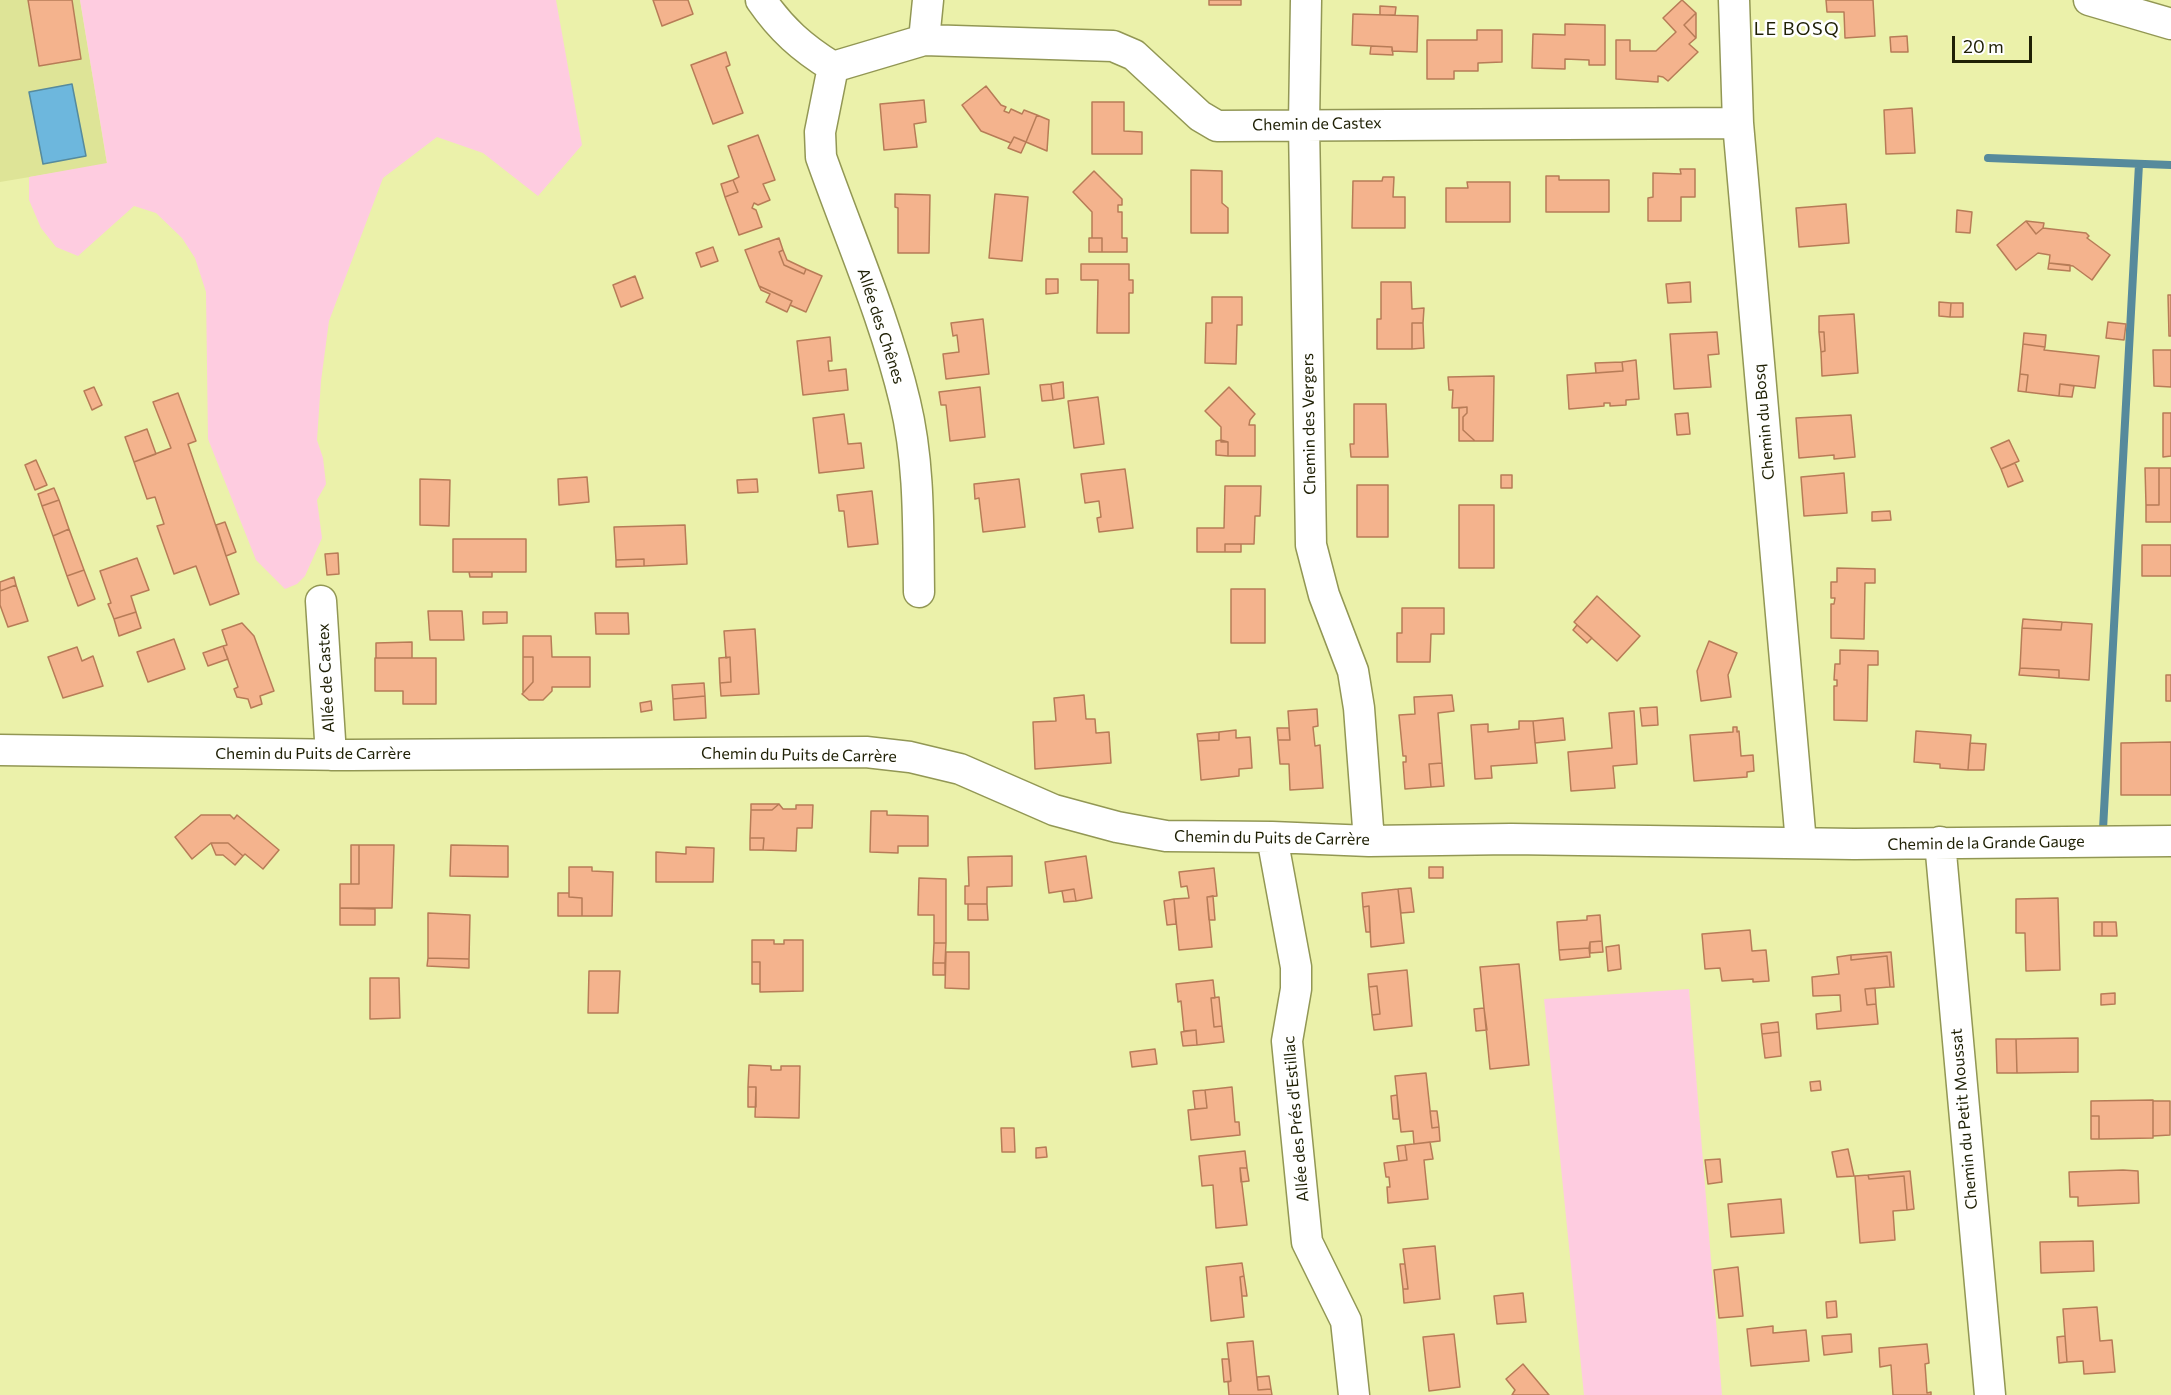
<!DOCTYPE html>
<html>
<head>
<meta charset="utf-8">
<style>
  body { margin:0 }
  #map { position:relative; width:2171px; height:1395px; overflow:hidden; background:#ebf1aa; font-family:Commissioner,sans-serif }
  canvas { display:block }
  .scale { position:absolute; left:1952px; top:36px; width:80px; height:27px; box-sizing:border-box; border:3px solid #1f2005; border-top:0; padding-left:8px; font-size:18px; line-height:21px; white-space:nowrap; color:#1f2005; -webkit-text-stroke:4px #fff; paint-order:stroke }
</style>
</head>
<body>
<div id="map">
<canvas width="2171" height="1395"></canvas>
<div class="scale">20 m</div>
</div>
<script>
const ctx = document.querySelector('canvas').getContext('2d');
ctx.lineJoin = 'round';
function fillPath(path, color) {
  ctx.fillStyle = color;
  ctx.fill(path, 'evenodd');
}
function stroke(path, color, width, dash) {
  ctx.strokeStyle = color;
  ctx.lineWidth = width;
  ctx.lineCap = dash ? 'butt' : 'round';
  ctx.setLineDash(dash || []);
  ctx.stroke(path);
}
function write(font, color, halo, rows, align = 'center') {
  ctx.font = font + ' Commissioner,sans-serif';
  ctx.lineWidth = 5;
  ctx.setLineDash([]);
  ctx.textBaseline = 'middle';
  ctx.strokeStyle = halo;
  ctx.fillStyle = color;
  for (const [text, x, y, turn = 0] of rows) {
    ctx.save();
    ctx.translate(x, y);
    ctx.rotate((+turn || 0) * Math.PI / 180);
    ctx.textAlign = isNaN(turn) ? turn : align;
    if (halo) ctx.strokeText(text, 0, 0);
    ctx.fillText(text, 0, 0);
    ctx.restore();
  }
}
fillPath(new Path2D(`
  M0,0H80L107,164L0,182Z`), '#dee497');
fillPath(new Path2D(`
  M80,0H556L582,145L538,196L483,153L437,137L383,178L329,321L321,381L317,440L323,458L326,484L317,500L322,538L305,576L297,584L285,589L256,560L208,439L206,292L195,258L182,238L156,213L134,206L78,256L56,247L41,228L29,200V177L107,163Z
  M1689,989L1722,1395H1584L1544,999Z`), '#fecce0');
const water = new Path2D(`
  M72,84L86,156L43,164L29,92Z`);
fillPath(water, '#6db7dd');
stroke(water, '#568a9c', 1.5);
stroke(new Path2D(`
  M1988,158L2171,165
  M2103,829L2139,164`), '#568a9c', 8);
const building = new Path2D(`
  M28,0H72L81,59L39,66Z
  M653,0H688L693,14L662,26Z
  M1209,0H1241V5H1209Z
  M1682,0L1696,13L1684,25L1696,38L1689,44L1698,52L1668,81L1663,77L1658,76V82L1616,79V40H1630V51H1656L1676,32L1663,18Z
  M1826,0H1873L1875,36L1845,38L1844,12H1827Z
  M1380,6L1396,7L1395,15H1380Z
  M1696,13V38L1684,25Z
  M1353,14L1418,16L1417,52L1392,51V47L1352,45Z
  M1565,24L1605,25V65H1589V60L1565,59V69L1532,68L1533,34L1565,35Z
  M1477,30H1502V62L1478,63V71H1454V79H1427V40H1477Z
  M1907,36L1908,52H1891L1890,37Z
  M1371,46L1392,47L1393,55L1370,54Z
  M726,52L730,65L726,67L743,113L713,124L691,65Z
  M986,86L1001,105L1006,107L1004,111L1009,113L1011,109L1022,114L1024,110L1037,115L1026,142L1014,137L1011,143L981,131L962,105Z
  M924,100L926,122L914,124L917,147L884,150L880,104Z
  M1092,102H1124V131L1142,132V154H1092Z
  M1912,108L1915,153L1886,154L1884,110Z
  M1037,115L1049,120L1047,151L1026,142Z
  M758,135L775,180L763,184L770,200L758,205L754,203L752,208L756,210L762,227L739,235L725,197L738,192L733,180L739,177L728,146Z
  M1014,137L1026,142L1021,153L1008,148Z
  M1680,169H1695V197H1681V221H1648V198L1653,197V173L1681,174Z
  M1191,170L1222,171V203L1228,208V233H1191Z
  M1094,171L1122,199V205H1118V212H1122V238H1127V252H1102V238H1092V212L1073,192Z
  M1546,176H1559V180H1609V212H1546Z
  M1383,177H1394L1393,197H1405V228H1352L1353,181H1382Z
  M733,180L738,192L725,197L721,184Z
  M1467,182H1510V222H1446V188H1468Z
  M895,194L930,195L929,253H898V208L895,207Z
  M995,194L1028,197L1022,261L989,258Z
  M1846,204L1849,243L1799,247L1796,208Z
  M1957,210L1972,212L1970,233L1956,232Z
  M2026,221L2036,234L2043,228L2086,233L2089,236L2087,238L2110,255L2092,280L2073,266L2049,263L2050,255L2038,253L2016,270L1997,245Z
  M2026,221L2044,223L2043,228L2036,234Z
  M779,238L783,250L779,252L784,265L804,274L806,269L822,276L806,312L790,305L792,301L759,286L745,250Z
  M1089,238H1102V252H1089Z
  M713,247L718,261L701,267L696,253Z
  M783,250L787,260L806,269L804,274L784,265L779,252Z
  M2049,263L2070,265V271L2048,269Z
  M1081,264H1129V280H1133V293H1129V333H1097L1098,280H1081Z
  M635,276L643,298L621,307L613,285Z
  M1046,279H1058V293L1046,294Z
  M1381,282H1411L1412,309L1424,308L1423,323H1412V349H1377V319H1381Z
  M1690,282L1691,302L1668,303L1666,284Z
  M759,286L792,301L787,312L766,302L770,294L761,290Z
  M2168,295H2171V336H2169Z
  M1212,297H1242V325H1237L1236,364L1205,363L1206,323H1212Z
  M1939,302L1951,303L1950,317L1939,316Z
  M1951,303H1963V317H1950Z
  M1854,314L1858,373L1822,376L1821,352L1825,351L1824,332H1819V316Z
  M983,319L989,374L946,379L943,354L959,352L957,335L953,336L951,323Z
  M2108,322L2126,324L2124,340L2106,338Z
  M1412,323H1423L1424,348L1412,349Z
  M1717,332L1719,354L1708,355L1711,387L1674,389L1670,334Z
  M1819,332H1824L1825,351L1821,352Z
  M2024,333L2046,335L2045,347L2023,344Z
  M830,337L832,361H828L829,371L846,369L848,390L803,395L797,341Z
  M2023,344L2045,347L2044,350L2099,356L2095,388L2060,384L2059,396L2026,392L2028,375L2020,374Z
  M2153,350H2171V387L2154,386Z
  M1636,360L1639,399L1626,400V405L1610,406V403H1604V406L1569,409L1567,375L1623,371L1622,362Z
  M1622,362L1623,371L1596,373L1595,363Z
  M2020,374L2028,375L2026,392L2018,391Z
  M1494,376L1493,441H1475L1463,430V417L1467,413V407L1452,408L1453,390H1449L1448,377Z
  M1063,382L1064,398L1053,400L1051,384Z
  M1051,384L1053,400L1042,401L1040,385Z
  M2060,384L2074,386L2072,397L2059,396Z
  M94,387L102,405L92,410L84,391Z
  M980,387L985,437L950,441L946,405H941L939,392Z
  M1229,387L1255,414L1250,420L1249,425H1255V456H1228V442H1221V427L1205,411Z
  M178,393L196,441L188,444L239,594L210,605L196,566L174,574L157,526L164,524L155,497L147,499L134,462L171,448L153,402Z
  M1098,397L1104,444L1074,448L1068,401Z
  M1354,404H1386L1388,457H1351L1350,444H1354Z
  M1467,407V413L1463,417V430L1475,441H1459V408Z
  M1688,413L1690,434L1677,435L1675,414Z
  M2163,413H2171V456L2163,457Z
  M844,414L848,444L861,443L864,468L819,473L813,418Z
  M1851,415L1855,457L1834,459V455L1799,458L1796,418Z
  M147,429L156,454L134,462L125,437Z
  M1221,440L1228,442V456L1216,455V441Z
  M2009,440L2019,461L2001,469L1991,448Z
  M36,460L47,485L35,490L25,465Z
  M2015,463L2023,481L2008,487L2001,469Z
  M2145,468H2159V505H2146Z
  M2159,468H2171V522H2146V505H2159Z
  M1125,469L1133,528L1099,532L1097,518L1101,517L1099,501L1085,503L1081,474Z
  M1844,473L1847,513L1804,516L1801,477Z
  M1501,475H1512V488H1501Z
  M587,477L589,502L559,505L558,479Z
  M420,479L450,480L449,526L420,525Z
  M757,479L758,492L738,493L737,480Z
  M1019,479L1025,527L983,532L979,498L975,499L974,484Z
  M1357,485H1388V537H1357Z
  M1225,486H1261L1260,516H1255L1254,544H1225V552H1197V528H1224Z
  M54,488L59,500L42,506L38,494Z
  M872,491L878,544L848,547L844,511H839L837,495Z
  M59,500L69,529L53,536L42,506Z
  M1459,505H1494V568H1459Z
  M1890,511L1891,520L1872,521V512Z
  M225,522L236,552L226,556L216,525Z
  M685,525L687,564L644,566V559L616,560L614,527Z
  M69,529L84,570L67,576L53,536Z
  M453,539H526V572H453Z
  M1225,544H1241V552H1225Z
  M2142,545H2171V576H2142Z
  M338,553L339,574L327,575L325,554Z
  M137,558L149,590L131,596L136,612L114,619L108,604L111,603L100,571Z
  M644,559V566L616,567V560Z
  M1837,568L1875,569V583H1865L1864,639L1831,638V604H1834L1835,598H1831V582H1837Z
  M84,570L95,599L78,606L67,576Z
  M469,572H492V577H470Z
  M14,577L16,585L0,591V582Z
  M16,585L28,621L8,627L0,605V591Z
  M1231,589H1265V643H1231Z
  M1597,596L1640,636L1617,661L1574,622Z
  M1402,608H1444V634H1431L1430,662H1397V633H1402Z
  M428,611H462L464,640H430Z
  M136,612L141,628L119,636L114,619Z
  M483,612H507V623L483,624Z
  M595,613H628L629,634H596Z
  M2023,619L2062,622L2061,630L2022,628Z
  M2062,622L2092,624L2089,680L2059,678V670L2020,668L2022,628L2061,630Z
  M242,623L254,636L274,691L260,696L262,704L251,708L248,699L237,697L234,689L238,687L223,646L227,645L222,630Z
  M1577,625L1592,638L1587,643L1573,630Z
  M755,629L759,694L721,696L720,683L731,682L730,657L726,658L724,631Z
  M523,636H551L552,657H590V687H552V691L543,700H529L522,694L533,682V657H523Z
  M174,639L185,669L148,682L137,652Z
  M1709,641L1737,653L1728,675L1731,697L1701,701L1697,671Z
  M412,642V658H376V643Z
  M223,646L228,659L208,666L203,653Z
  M77,647L82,661L93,656L103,686L63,698L48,657Z
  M1840,650L1878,651V665H1868L1867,721L1834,720V686H1837V680H1834L1835,664H1840Z
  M523,657H533V682L523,693Z
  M730,657L731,682L720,683L719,658Z
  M375,658H436V704H403V691H375Z
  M2020,668L2059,670V678L2019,675Z
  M2166,675H2171V701H2166Z
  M704,683L705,696L673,699L672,685Z
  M1084,695L1086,719H1095L1096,733L1109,732L1111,763L1035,769L1033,722L1056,721L1054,698Z
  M1452,695L1454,711L1438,713L1442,763L1429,764L1431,787L1405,789L1403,762H1406V756H1403L1399,715L1415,714L1414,697Z
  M705,696L706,718L674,720L673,699Z
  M651,701L652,710L641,712L640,703Z
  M1657,707L1658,725L1642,726L1640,708Z
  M1317,709L1318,726L1313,727L1315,746L1320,745L1323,788L1290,790L1289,764H1280L1278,740H1290L1288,711Z
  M1634,711L1637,764L1613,766L1615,788L1571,791L1568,752L1612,748L1609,713Z
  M1563,718L1565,740L1535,743L1533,721Z
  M1519,721H1533L1537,763L1491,766L1492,778L1475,779L1471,725L1488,724V732L1519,729Z
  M1733,727H1737V732L1739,731L1741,756L1753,755L1754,771L1747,772V777L1694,781L1690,735L1733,732Z
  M1277,728H1289L1290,740H1278Z
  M1236,730V738L1250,737L1252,768L1239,769V776L1201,780L1198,741L1219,740V732Z
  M1916,731L1971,735L1968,770L1940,768V764L1914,762Z
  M1219,732V740L1198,741L1197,734Z
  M2171,742V795H2121V743Z
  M1970,743L1986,744L1984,770H1968Z
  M1442,763L1444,786L1431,787L1429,764Z
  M751,804H779L772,810H751Z
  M779,804L783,809H796V805H813L812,828H797L796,851L763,850L764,838H750L751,810H772Z
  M871,811H887V815L928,816V846H898V853L870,852Z
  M201,815H230L234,819L237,815L279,850L263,869L245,854L243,856L228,843H211L192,859L175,837Z
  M750,838H764L763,850H750Z
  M211,843H228L243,856L235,865L223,855H216Z
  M351,845H359V884H351Z
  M359,845H394L392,908H340V884H359Z
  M451,845L508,846V877L450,876Z
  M686,847L714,848L713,882H656V852L686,854Z
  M1012,856V886L987,887V904H965V886H969L968,857Z
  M1086,856L1092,898L1076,901L1074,889L1049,893L1045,862Z
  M569,867H592V871L613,872L612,916H582V898L569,897Z
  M1429,867H1443V878H1429Z
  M1214,868L1217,896L1207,897L1212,947L1179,950L1174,899L1189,898L1187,886L1181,887L1179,872Z
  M919,878L946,879V943H934V915H918Z
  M1411,888L1414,912L1401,913L1398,889Z
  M1074,889L1076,901L1064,902L1062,891Z
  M1398,889L1404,943L1371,947L1369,906L1363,907L1362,893Z
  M558,893H569V897L582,898V916H558Z
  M1213,896L1215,920H1209L1207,897Z
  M2058,898L2060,970L2026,971L2025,933H2016V899Z
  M1174,899L1176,924L1167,925L1164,901Z
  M968,904H987L988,920H968Z
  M1369,906L1370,932H1366L1363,907Z
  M340,908L375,909V925H340Z
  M428,913L470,915L469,959L428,958Z
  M1600,915L1602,941L1590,942L1589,948L1559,950L1557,922L1587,920V916Z
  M2094,922H2102V936H2094Z
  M2102,922H2116L2117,936H2102Z
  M1750,930L1752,951L1766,950L1769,981L1753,982V979L1722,981L1720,968L1705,969L1702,934Z
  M752,940H774V944H784V940H803V991L760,992V962H752Z
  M1602,941L1603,952L1590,953V942Z
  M934,943H946L945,963H933Z
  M1619,945L1621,969L1608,971L1606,947Z
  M1589,948L1590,957L1560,960L1559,950Z
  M946,952H969V989L945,988Z
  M1891,952L1894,987H1890L1887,956L1851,960V955Z
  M1851,955V960L1887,956L1890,987L1865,989L1867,1005L1876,1004L1878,1024L1817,1029L1816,1014L1841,1011L1840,995L1813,996L1812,977L1839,974L1837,957Z
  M428,958L469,959V968L427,966Z
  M752,962H760V984H752Z
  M933,963H945V975H933Z
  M1519,964L1529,1065L1490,1069L1480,967Z
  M1407,970L1412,1026L1374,1030L1372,1015L1380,1014L1377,986L1369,987L1368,974Z
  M589,971H620L618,1013H588Z
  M370,978H399L400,1018L370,1019Z
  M1213,980L1215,998H1211L1214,1027L1222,1026L1224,1042L1197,1045L1196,1030L1184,1031L1181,1001L1178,1002L1176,984Z
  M1377,986L1380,1014L1372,1015L1369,987Z
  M1875,988L1876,1004L1867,1005L1865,989Z
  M2115,993V1004L2101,1005V994Z
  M1219,997L1222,1026L1214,1027L1211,998Z
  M1484,1008L1487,1030L1476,1031L1474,1009Z
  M1778,1022L1779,1032L1762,1034L1761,1024Z
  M1196,1030L1197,1045L1183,1046L1181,1032Z
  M1779,1032L1781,1056L1765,1058L1762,1034Z
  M2078,1038V1072L2017,1073L2016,1039Z
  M1996,1039H2016L2017,1073H1997Z
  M1155,1049L1157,1064L1132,1067L1130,1052Z
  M749,1065L771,1066V1070H781V1066H800L799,1118L755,1117L756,1087H748Z
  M1426,1073L1432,1128L1439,1127L1440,1141L1414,1144L1413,1131L1401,1132L1395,1076Z
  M1820,1081L1821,1090L1811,1091L1810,1082Z
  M748,1087H756V1107H748Z
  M1232,1087L1235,1122H1239L1240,1135L1191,1140L1188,1110L1207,1108L1205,1090Z
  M1205,1090L1207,1108L1195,1109L1193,1091Z
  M1397,1095L1399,1119H1393L1391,1096Z
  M2153,1100V1138L2099,1139V1116H2091V1101Z
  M2153,1101H2170V1135L2153,1136Z
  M1430,1111H1437L1439,1127L1432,1128Z
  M2091,1116H2099V1139H2091Z
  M1001,1128H1014L1015,1152H1002Z
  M1430,1142L1433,1159L1424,1160L1428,1199L1388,1203L1387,1187H1390L1389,1177H1386L1384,1163L1407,1160L1405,1145Z
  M1405,1145L1407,1160L1399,1161L1397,1146Z
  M1046,1147L1047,1157L1036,1158V1148Z
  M1848,1149L1854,1176L1837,1177L1832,1152Z
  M1245,1151L1247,1168H1240L1247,1225L1216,1228L1213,1185L1202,1186L1199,1156Z
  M1720,1159L1722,1182L1708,1184L1705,1160Z
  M1240,1168H1247L1249,1181L1241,1182Z
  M2123,1170L2138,1171L2139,1203L2078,1206V1197H2070L2069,1172Z
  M1910,1171L1914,1209L1907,1210L1904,1176L1869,1179L1868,1175Z
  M1868,1175L1869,1179L1904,1176L1907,1210L1893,1211L1895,1240L1860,1243L1855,1176Z
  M1781,1199L1784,1233L1731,1237L1728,1204Z
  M2093,1241L2094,1271L2041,1273L2040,1242Z
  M1435,1246L1440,1299L1404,1303L1403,1289H1408L1403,1249Z
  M1242,1263L1244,1276L1240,1277L1244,1317L1211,1321L1206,1267Z
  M1400,1264H1405L1408,1289H1403Z
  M1738,1267L1743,1316L1719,1318L1714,1270Z
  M1244,1276L1247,1296H1242L1240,1277Z
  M1523,1293L1526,1322L1497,1324L1494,1296Z
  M1836,1301L1837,1317L1827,1318L1826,1302Z
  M2097,1307L2100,1341L2112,1340L2115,1372L2084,1374L2083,1361L2067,1362L2063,1309Z
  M1773,1326V1333L1806,1330L1809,1361L1751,1366L1747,1329Z
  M1454,1334L1460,1387L1429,1391L1423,1337Z
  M1851,1334L1852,1352L1824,1355L1822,1336Z
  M2065,1336L2067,1362L2059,1363L2057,1337Z
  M1253,1341L1258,1390L1271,1389L1272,1395H1229L1228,1382L1231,1381L1227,1343Z
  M1927,1344L1929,1363L1925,1364L1927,1393L1931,1392V1395H1893L1891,1365L1880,1367L1879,1348Z
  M1222,1359H1229L1231,1381L1224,1382Z
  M1523,1364L1549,1395H1512L1515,1390L1506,1379Z
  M1269,1376L1271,1389L1258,1390L1257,1377Z`);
fillPath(building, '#f4b38d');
stroke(building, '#b77c57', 1.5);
const minor = new Path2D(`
  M761,0C781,29 802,48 833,67L924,40L1113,46L1134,55L1200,116L1217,126L1738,123
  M1306,0L1304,124L1311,545L1324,595L1353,671L1359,708L1369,841
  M1734,0L1738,123L1801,843
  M2089,0L2171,24
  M924,40L928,0
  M833,67L820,132L821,157C850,239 885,318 905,402C920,464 918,529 919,592
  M321,601L331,755
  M0,750L349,755L866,752L910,757L960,769L1054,810L1117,827L1166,836L1272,837L1369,841L1511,839L1854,844L2171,841
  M1272,837L1296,967V989L1287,1041L1307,1242L1346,1321L1354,1395
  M1940,842L1990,1395`);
stroke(minor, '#929754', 33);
stroke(minor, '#fff', 30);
write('16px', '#1f2005', '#fff', [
  ["Chemin de Castex",1317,124,-1],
  ["Allée des Chênes",881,326,72],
  ["Chemin du Bosq",1764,422,-95],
  ["Chemin des Vergers",1309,424,-91],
  ["Allée de Castex",326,678,-93],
  ["Chemin du Puits de Carrère",313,754],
  ["Chemin du Puits de Carrère",799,755,1],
  ["Chemin du Puits de Carrère",1272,838,1],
  ["Chemin de la Grande Gauge",1986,843,-1],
  ["Allée des Prés d'Estillac",1296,1119,-95],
  ["Chemin du Petit Moussat",1964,1119,-95]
]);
ctx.letterSpacing = '1.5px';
write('18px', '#1f2005', '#fff', [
  ["LE BOSQ",1797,29]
]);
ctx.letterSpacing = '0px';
</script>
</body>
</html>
